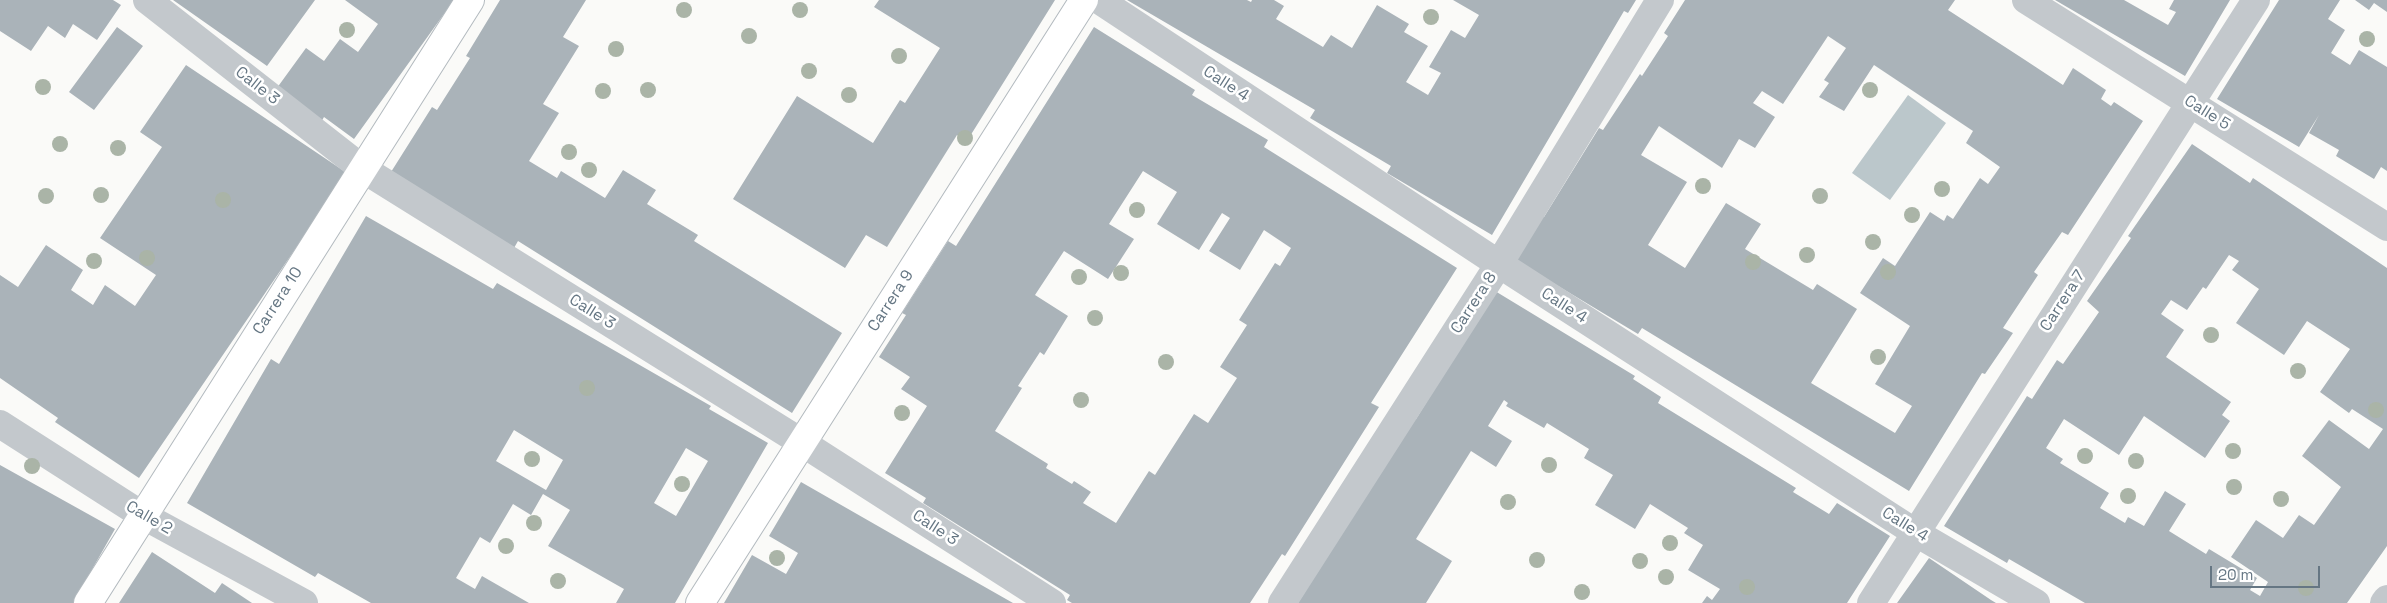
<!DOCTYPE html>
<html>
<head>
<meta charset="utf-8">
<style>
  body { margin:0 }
  #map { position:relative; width:2387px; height:603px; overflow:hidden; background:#fafaf8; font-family:"Space Grotesk",sans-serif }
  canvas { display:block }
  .scale { position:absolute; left:2210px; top:566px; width:110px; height:22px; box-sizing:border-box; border:2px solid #657683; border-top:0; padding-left:6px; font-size:15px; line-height:18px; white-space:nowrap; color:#657683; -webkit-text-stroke:4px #fff; paint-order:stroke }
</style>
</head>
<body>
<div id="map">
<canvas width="2387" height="603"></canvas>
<div class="scale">20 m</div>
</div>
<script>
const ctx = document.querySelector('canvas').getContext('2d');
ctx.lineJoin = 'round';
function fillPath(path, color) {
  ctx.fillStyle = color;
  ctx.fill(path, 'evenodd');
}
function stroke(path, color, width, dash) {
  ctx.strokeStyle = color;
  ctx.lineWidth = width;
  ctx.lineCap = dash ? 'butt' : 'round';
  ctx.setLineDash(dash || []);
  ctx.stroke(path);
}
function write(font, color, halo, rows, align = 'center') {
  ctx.font = font + ' "Space Grotesk",sans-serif';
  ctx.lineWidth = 5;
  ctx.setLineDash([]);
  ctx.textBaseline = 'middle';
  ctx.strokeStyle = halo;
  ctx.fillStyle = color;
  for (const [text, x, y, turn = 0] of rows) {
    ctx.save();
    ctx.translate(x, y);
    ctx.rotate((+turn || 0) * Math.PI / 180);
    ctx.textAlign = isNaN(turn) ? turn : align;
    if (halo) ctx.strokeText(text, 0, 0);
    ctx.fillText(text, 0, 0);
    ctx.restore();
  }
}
fillPath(new Path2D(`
  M1908,95L1946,123L1890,200L1852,173Z`), '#bbc7cb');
fillPath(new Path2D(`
  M0,0H113L121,5L97,40L73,24L65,38L48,26L31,51L0,31Z
  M173,0H315L267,66Z
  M345,0H454L354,139L324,117L320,124L274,92L306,48L324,61L340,39L358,52L378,24Z
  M500,0H586L563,37L579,46L543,104L559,113L529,161L557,178L561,171L605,198L623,170L656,190L647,204L698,235L694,241L842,333L792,413L518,241L514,248L391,172L432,107L437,110L470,58L466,56Z
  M879,0H1055L967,141L957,135L887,247L866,235L845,268L733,199L797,96L873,143L900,100L905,103L940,48L874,7Z
  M1127,0H1247L1251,2L1252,0H1274L1284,6L1276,19L1323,47L1331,35L1352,48L1377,5L1409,24L1404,32L1428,46L1406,82L1428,95L1441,73L1429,67L1451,30L1465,38L1479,15L1453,0H1636L1628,13L1624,11L1492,235L1387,173L1391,166L1310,118L1315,110Z
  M1685,0H1955L1948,10L2022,58L2063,85L2073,68L2106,90L2101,99L2111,106L2114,102L2143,121L2068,235L2062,232L2034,272L2038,275L2003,328L2013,333L1985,374L1982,373L1909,491L1642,328L1638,334L1513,259L1540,215L1544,217L1599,128L1603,130L1640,74L1642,76L1668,36L1664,33ZM1828,36L1846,48L1824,80L1829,83L1819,97L1844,111L1874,65L1973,131L1966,143L2000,167L1988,184L1980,178L1953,219L1947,215L1944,221L1930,212L1895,266L1883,258L1860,293L1910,326L1875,384L1912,406L1895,433L1811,383L1857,309L1817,284L1813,290L1745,249L1761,224L1726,203L1685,268L1648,245L1687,182L1641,155L1659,126L1722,168L1739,139L1755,148L1775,117L1753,103L1762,91L1783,104Z
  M2055,0H2124L2168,25L2176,12L2169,9L2174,0H2230L2185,76Z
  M2279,0H2340L2328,19L2345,30L2331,53L2350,65L2359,50L2387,67V171L2381,167L2374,179L2336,156L2339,150L2309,133L2319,115L2299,147L2217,99Z
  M2355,0H2387V12L2374,3L2369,10Z
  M117,27L143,46L94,110L69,92Z
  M1094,27L1195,90L1192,95L1268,140L1264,147L1457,268L1371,403L1379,407L1285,556L1282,554L1250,603H1072L1067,600L1070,595L923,503L926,498L885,473L927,406L901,389L910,377L879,357L906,315L902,313L948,241L956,246ZM1143,171L1177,192L1157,224L1199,250L1222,213L1230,218L1209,251L1240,270L1264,230L1291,248L1280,266L1275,263L1239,320L1247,325L1220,367L1237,378L1208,423L1194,414L1155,475L1149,471L1116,523L1083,503L1091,492L1074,481L1072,484L1046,468L1048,464L995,431L1022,388L1018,386L1040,352L1044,355L1068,316L1035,295L1064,251L1108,279L1134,239L1109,224Z
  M186,65L347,173L139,478L55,422L58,418L0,378V275L18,287L46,245L83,270L71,290L93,305L105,285L135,306L156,275L100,238L162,147L140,132Z
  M2192,144L2250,183L2253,178L2387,268V546L2347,603H2085L2009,559L2007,563L1944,526L2027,396L2032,399L2057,360L2063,364L2099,312L2087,301L2131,238L2128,236ZM2229,255L2239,261L2232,270L2259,289L2236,323L2284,355L2307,321L2350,349L2320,392L2349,413L2352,409L2383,429L2369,449L2329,420L2302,456L2341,487L2314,525L2299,515L2283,538L2256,520L2231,557L2268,582L2260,596L2250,590L2257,578L2209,549L2206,554L2169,531L2186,504L2165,491L2144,526L2128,517L2125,523L2100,508L2109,493L2060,463L2063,459L2046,448L2064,419L2119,455L2144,416L2205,458L2230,421L2222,415L2231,402L2166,357L2184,330L2161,314L2171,300L2187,310L2203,287L2206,289Z
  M366,216L493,289L497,283L711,406L709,409L768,443L675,603H616L624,589L548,546L570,510L543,494L531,515L513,504L490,543L480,537L456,578L475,589L482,576L529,603H371L318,573L315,577L187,503L271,359L279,364ZM514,430L563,460L546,490L496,461ZM686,448L708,461L676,516L654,503Z
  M1495,291L1635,376L1633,379L1661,397L1658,403L1796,488L1793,492L1829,514L1837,503L1890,536L1847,603H1702L1707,596L1712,600L1720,589L1688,570L1703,545L1684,533L1688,528L1650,504L1635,529L1595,505L1613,475L1584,458L1589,449L1547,423L1544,428L1506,406L1508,403L1504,400L1488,426L1512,441L1496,467L1471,451L1416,539L1452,561L1426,603H1298L1413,417L1416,419Z
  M0,465L115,529L73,603H0Z
  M801,482L932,557L1013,603H724L752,555L786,574L798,553L769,536Z
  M152,552L215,593L222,583L252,603H119Z
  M1929,558L1991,600L1996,603H1897Z`), '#aab3b9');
const secondary = new Path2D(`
  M88,603L470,0
  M700,603L1084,0`);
stroke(secondary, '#b3babf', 30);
stroke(new Path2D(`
  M147,0L363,169L801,442L1052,603
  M1099,0L1499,264L1916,533L2036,603
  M2026,0L2387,227
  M0,424L142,515L304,603
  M1282,603L1499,264L1660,0
  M1871,603L2256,0
  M2384,603L2387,599`), '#c3c8cc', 28);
stroke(secondary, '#fff', 28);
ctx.fillStyle = '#aab4a7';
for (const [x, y] of [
  [684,10],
  [800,10],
  [1431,17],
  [347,30],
  [749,36],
  [2367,39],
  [616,49],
  [899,56],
  [809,71],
  [43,87],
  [648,90],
  [1870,90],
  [603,91],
  [849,95],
  [965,138],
  [60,144],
  [118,148],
  [569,152],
  [589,170],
  [1703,186],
  [1942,189],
  [101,195],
  [46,196],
  [1820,196],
  [223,200],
  [1137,210],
  [1912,215],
  [1873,242],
  [1807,255],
  [147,258],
  [94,261],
  [1753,262],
  [1888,272],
  [1121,273],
  [1079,277],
  [1095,318],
  [2211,335],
  [1878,357],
  [1166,362],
  [2298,371],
  [587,388],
  [1081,400],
  [2376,410],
  [902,413],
  [2233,451],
  [2085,456],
  [532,459],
  [2136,461],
  [1549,465],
  [32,466],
  [682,484],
  [2234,487],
  [2128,496],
  [2281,499],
  [1508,502],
  [534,523],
  [1670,543],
  [506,546],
  [777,558],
  [1537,560],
  [1640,561],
  [1666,577],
  [558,581],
  [1747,587],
  [2306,588],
  [1582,592]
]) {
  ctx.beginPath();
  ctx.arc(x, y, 8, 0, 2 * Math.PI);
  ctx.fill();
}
write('16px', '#657683', '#fff', [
  ["Calle 4",1226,84,33],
  ["Calle 3",257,86,38],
  ["Calle 5",2207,113,32],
  ["Carrera 10",278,301,-57],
  ["Carrera 9",891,301,-57],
  ["Carrera 7",2063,301,-57],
  ["Carrera 8",1474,303,-57],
  ["Calle 4",1564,306,33],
  ["Calle 3",592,312,32],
  ["Calle 2",149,518,30],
  ["Calle 4",1905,525,32],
  ["Calle 3",935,528,33]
]);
</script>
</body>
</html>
